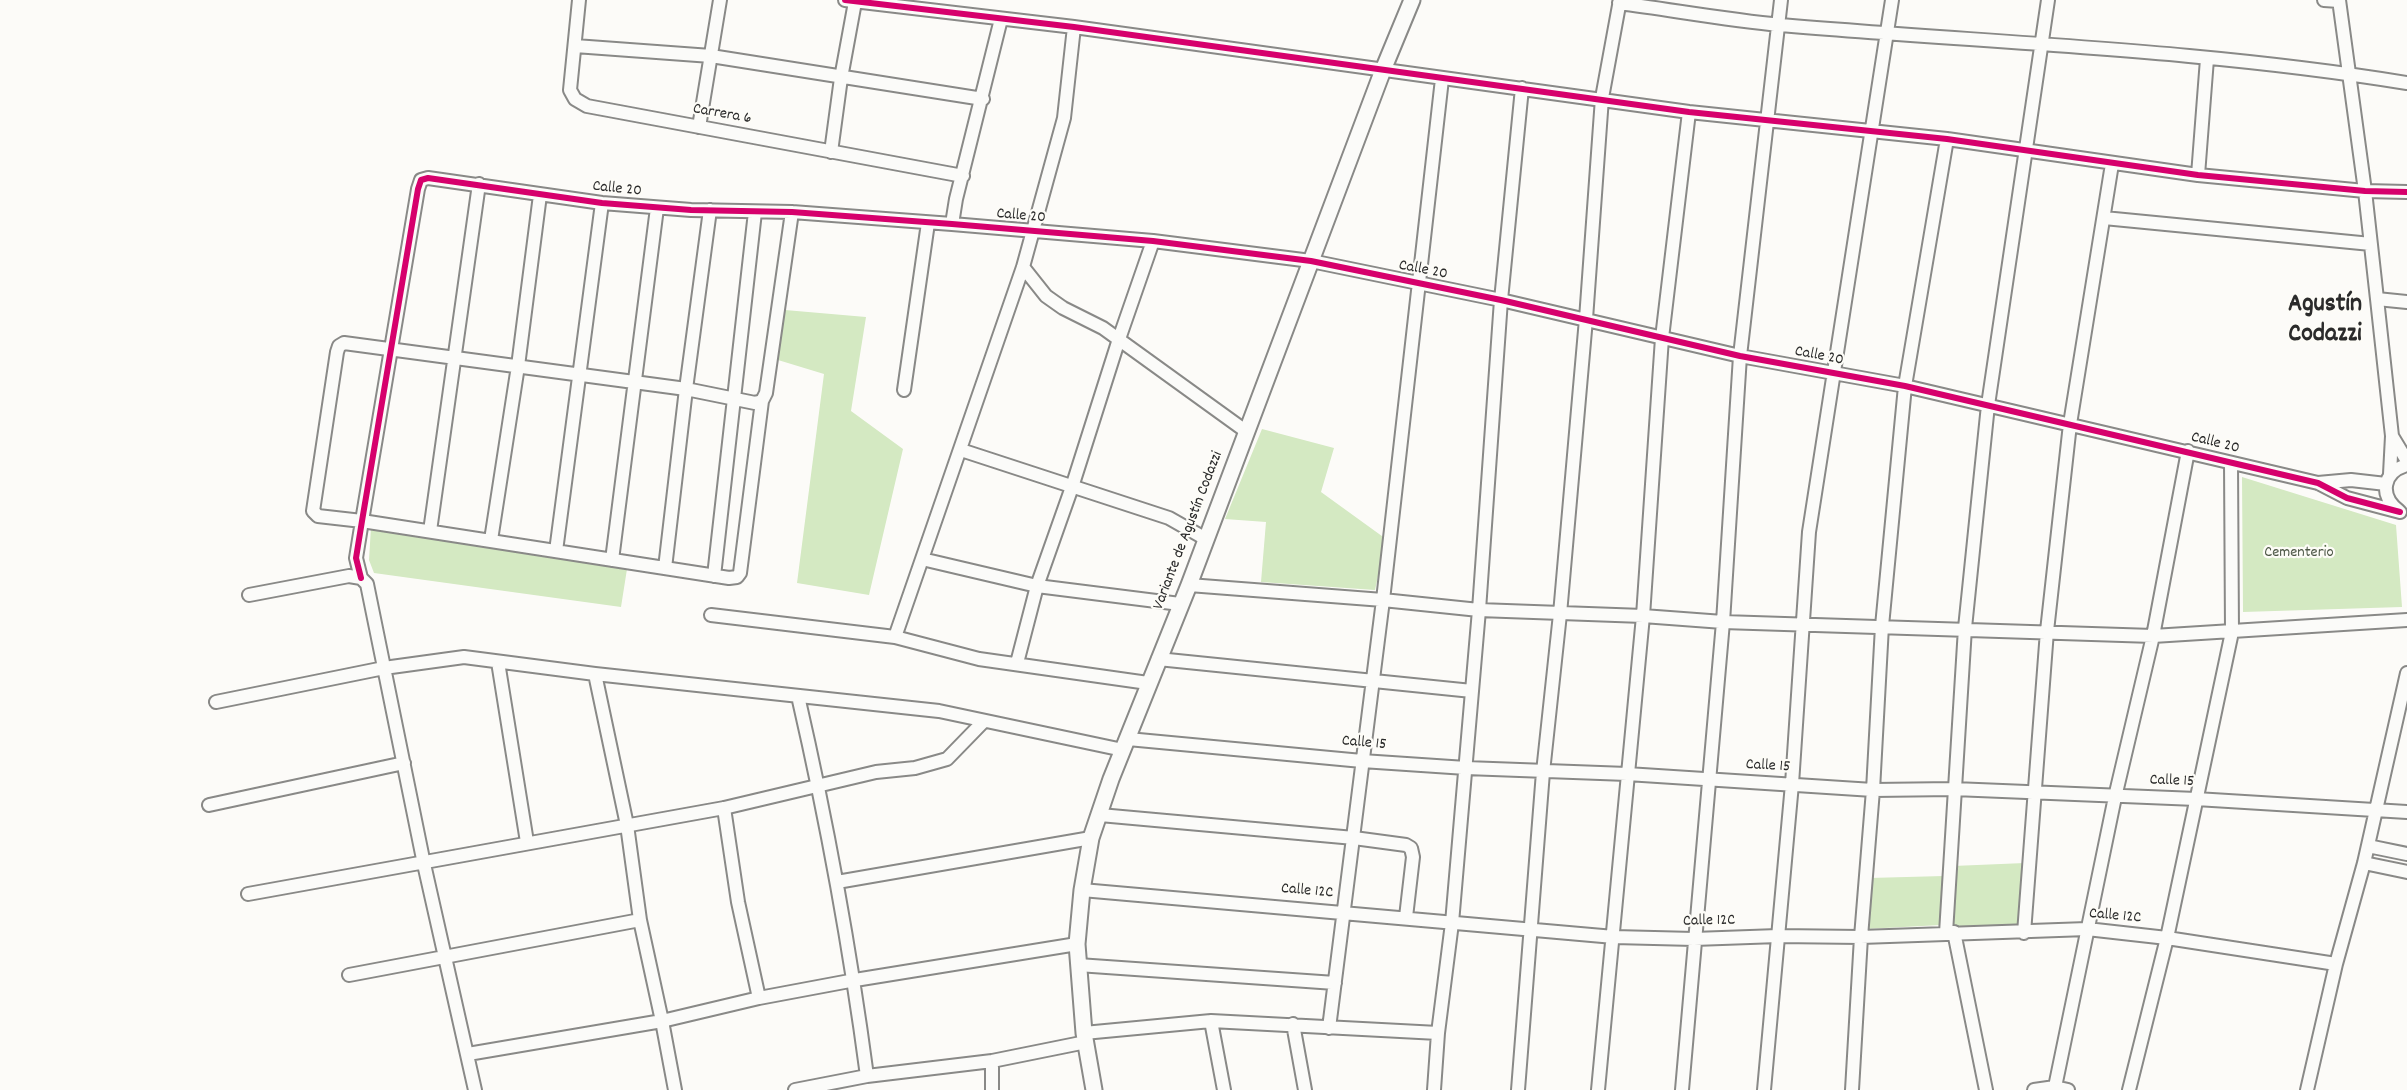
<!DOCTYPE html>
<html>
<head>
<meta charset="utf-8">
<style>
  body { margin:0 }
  canvas { display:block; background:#fcfbf8 }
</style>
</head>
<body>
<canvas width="2407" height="1090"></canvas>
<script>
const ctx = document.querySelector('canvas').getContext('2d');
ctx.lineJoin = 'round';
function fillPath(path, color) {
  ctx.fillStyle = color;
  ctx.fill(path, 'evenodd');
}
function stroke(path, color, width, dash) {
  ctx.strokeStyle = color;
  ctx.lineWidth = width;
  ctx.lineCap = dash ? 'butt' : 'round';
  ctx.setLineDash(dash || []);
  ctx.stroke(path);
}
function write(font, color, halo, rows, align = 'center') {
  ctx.font = font + ' Dekko,sans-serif';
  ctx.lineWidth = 4.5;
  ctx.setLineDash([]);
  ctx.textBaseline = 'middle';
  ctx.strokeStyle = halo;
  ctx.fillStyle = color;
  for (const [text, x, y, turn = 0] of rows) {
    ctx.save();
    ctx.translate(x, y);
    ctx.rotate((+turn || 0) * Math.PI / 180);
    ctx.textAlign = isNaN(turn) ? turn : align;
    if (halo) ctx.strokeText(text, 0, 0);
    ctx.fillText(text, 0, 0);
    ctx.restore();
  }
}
fillPath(new Path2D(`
  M785,310L866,317L851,411L903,449L869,595L797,583L824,374L778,360Z
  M1262,429L1334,448L1321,492L1386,539L1375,590L1261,582L1266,522L1225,519Z
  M2242,477L2396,525L2402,607L2243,612Z
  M371,527L627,569L621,607L374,573L369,560Z
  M2025,863L2020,929L1951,928L1953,866Z
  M1944,876L1941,925L1865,929L1869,878Z`), '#d4e9c2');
const minor = new Path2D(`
  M579,0L570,90L575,99L587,106L963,176
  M845,0L1074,27L1689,112L1947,139L2198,175L2365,191L2407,192
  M2324,0L2339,1
  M2339,0L2365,191L2377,299L2392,436L2390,474
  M1619,3C1673,10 1727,20 1781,25C1989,43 2200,49 2407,83
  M575,46L711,56L983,99
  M699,127L720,0
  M831,152L841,78L855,2
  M2198,175L2207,59
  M2104,218L2371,244
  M952,224L956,199L1001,19
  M1023,267L1046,296L1063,308L1103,328L1247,432
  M2377,299L2407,302
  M904,390L928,223
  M762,401L755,403L686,389L344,343L339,346L337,352L313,511L318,516L362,521L729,578L737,577L740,573L762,401L766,393L792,212
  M2392,436L2407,461
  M961,450L1169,518L1206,539
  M2318,483L2351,480L2386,484
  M2399,511C2379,496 2382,472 2407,465
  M430,531L479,184
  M491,540L518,366L540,195
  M556,551L602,203
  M922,559L1037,586L1180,604
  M612,560L657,208
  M665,568L686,389L710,210
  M714,576L755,212
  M361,578L356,558L362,521L418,189L421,180L428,178L602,203L691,210L792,212L952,224L1153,241L1311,261L1501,300L1740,356L1905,386L2318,483L2347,498L2400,512
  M1189,585L1383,600L1479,610L1643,616L1723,622L2153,636L2407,620
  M249,595L349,576L361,578L367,584L424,864L475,1090
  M711,615L895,637L979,659L1148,683
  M895,637L1023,267L1064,118L1074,27
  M1158,659L1472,691
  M498,662L527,842
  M1017,663L1037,586L1072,487L1119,339L1153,241
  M595,674L627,825L640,920L662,1021L675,1090
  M798,696C827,822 850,948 867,1076
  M216,702L384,668L464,657L595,674L939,711L1123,750
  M1128,739L1362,761L1466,768L1627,774L1873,790L1954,789L2196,799L2407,812
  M209,805L404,763
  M724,808L738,902L759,998
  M1100,815L1354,838L1406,845L1411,848L1413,857L1406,917
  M2368,846L2407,854
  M2364,863L2407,872
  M837,882L1091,838
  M1082,890L1614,937L1694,939L1778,936L1861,937L2087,929L2167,938L2336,964
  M248,894L724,808L876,772L915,768L947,759L983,722
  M1954,932L1986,1090
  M1946,933L1965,628L1988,405L2048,0
  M2024,933L2047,631L2070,424L2112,164
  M1078,965L1335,983
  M349,975L640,920
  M1211,1021L1224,1090
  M1293,1024L1305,1090
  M1329,1028L1383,600L1442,79
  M1084,1033L1211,1021L1438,1033
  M468,1054L662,1021L759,998L855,980L1077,944
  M992,1061V1090
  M2055,1087L2115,797L2153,636L2188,451
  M795,1090L867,1076L992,1061L1086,1042
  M1434,1090L1438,1033L1452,923L1479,610L1501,300L1522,88
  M1518,1090L1543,772L1560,614L1586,319L1602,98L1620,0
  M1598,1090L1643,616L1662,338L1689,112
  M1682,1090L1723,622L1740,356L1781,0
  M1764,1090L1792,784L1809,532L1892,0
  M1852,1090L1861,937L1873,790L1882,626L1905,386L1947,139
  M2034,1090L2055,1087L2068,1090
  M2129,1090L2167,938L2232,632L2231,463
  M2307,1090L2336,964L2364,863L2407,673`);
const major = new Path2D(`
  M1094,1090L1084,1033L1077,944L1082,890L1091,838L1111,779L1189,585L1383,70L1412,0`);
stroke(minor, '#898987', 16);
stroke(major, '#898987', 19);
stroke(minor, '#fbfbf9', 12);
stroke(major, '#fbfbf9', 15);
stroke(new Path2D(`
  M845,0L1074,27L1689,112L1947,139L2198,175L2365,191L2407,192
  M361,578L356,558L362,521L418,189L421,180L428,178L602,203L691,210L792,212L952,224L1153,241L1311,261L1501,300L1740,356L1905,386L2318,483L2347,498L2400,512`), '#d6006c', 6);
write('16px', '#2b2b2b', '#fdfcf7', [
  ["Carrera 6",722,115,10],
  ["Calle 20",617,190,6],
  ["Calle 20",1021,217,5],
  ["Calle 20",1423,271,11],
  ["Calle 20",1819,357,11],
  ["Calle 20",2215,444,14],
  ["Variante de Agustín Codazzi",1189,531,-69],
  ["Calle 15",1364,744,5],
  ["Calle 15",1768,767,3],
  ["Calle 15",2172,782,2],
  ["Calle 12C",1307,892,5],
  ["Calle 12C",2115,917,5],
  ["Calle 12C",1709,922,-1]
]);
write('16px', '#4d5746', '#fdfcf7', [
  ["Cementerio",2299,554]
]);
write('bold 26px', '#2b2b2b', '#fdfcf7', [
  ["Agustín",2325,306],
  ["Codazzi",2325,336]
]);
</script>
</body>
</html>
